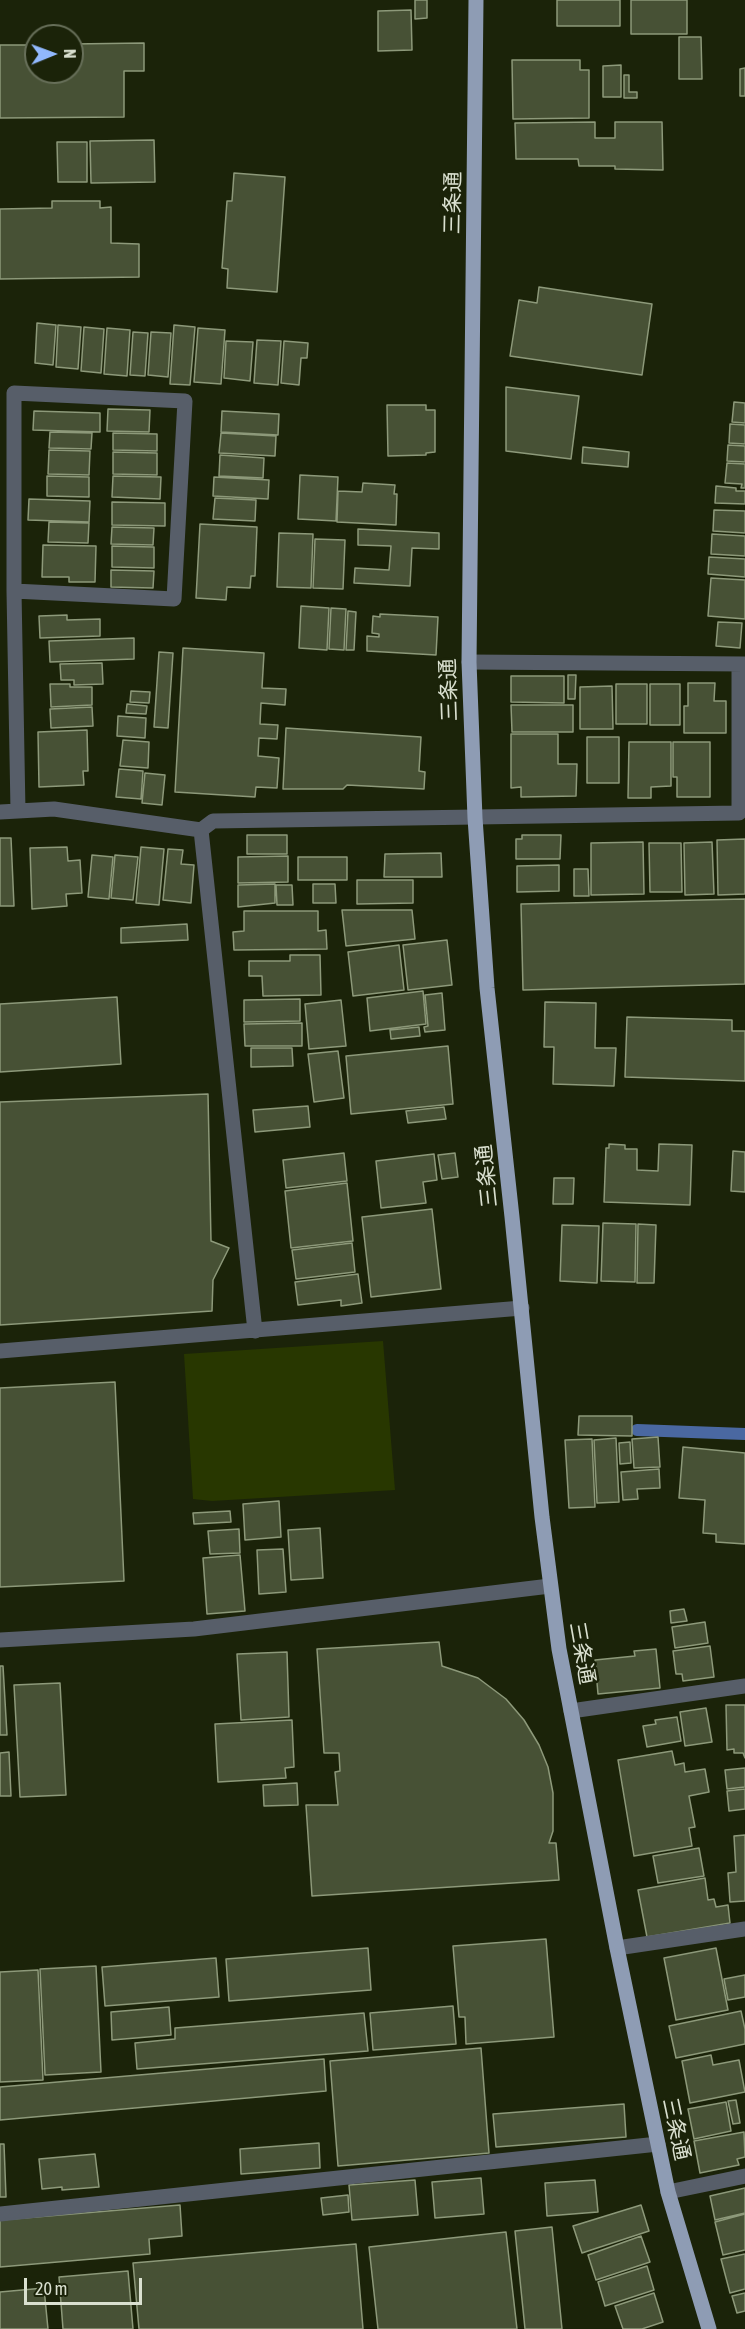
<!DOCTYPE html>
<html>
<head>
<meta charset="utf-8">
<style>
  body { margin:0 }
  #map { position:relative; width:745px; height:2329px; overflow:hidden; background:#1b2309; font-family:"Asap Condensed",sans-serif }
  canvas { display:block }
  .north { position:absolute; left:24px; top:24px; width:60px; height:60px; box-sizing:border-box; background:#1b2309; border:2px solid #676f59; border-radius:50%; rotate:89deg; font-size:16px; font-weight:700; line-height:24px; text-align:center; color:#dae0d0 }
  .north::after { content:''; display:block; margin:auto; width:21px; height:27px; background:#91b8fd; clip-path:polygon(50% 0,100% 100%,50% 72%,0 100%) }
  .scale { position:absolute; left:24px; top:2278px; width:118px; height:27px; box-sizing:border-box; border:3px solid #dae0d0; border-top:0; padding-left:8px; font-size:18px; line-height:21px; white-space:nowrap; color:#dae0d0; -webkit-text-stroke:4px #1b2309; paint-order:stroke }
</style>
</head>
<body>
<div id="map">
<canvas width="745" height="2329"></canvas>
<div class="north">N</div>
<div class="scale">20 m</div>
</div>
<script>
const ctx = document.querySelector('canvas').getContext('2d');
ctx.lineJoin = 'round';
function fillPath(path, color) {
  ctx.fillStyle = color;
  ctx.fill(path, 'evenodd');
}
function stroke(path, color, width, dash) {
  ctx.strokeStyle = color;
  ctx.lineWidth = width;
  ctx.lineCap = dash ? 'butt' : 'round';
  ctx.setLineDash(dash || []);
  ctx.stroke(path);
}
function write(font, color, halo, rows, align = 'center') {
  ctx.font = font + ' "Asap Condensed","Noto Sans JP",sans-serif';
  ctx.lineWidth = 5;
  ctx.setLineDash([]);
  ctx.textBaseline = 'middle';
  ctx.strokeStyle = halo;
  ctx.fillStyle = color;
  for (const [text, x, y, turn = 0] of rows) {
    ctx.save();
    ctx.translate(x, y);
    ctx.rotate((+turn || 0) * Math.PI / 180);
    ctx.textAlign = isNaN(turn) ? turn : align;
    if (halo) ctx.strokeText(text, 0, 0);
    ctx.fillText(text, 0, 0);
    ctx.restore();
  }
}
fillPath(new Path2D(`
  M383,1341L395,1490L212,1501L193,1499L184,1354Z`), '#283700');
stroke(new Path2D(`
  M637,1430L745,1434`), '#4a68a1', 12);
const building = new Path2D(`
  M415,0H427V18L415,19Z
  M557,0H620V26H557Z
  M631,0H687V34H631Z
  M411,10L412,50L378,51V11Z
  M679,37H701L702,79H679Z
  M144,43V71H124V117L0,118V45H36V72H72V44Z
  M512,60H580V70H589V118L513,119Z
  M621,65V97H603V66Z
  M745,68V96H740V69Z
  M624,75H629V92H637V98H624Z
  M595,122V138H615V122H662L663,170L615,169V166H579L578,159H516L515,123Z
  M154,140L155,182L91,183L90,141Z
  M57,142H87V182H58Z
  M234,173L285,177L277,292L227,288L228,269L222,268L227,201H232Z
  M52,201H100V208L111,207V243L139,244V277L0,279V209L52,208Z
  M539,287L652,304L642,375L510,356L519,300L537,303Z
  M37,323L56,325L53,365L35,363Z
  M58,325L81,327L78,369L56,367Z
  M174,325L195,327L190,385L170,384Z
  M84,327L104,329L101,373L81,371Z
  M107,328L130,330L127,376L104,374Z
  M198,328L225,330L221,384L194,382Z
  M133,332L148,333L145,376L130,375Z
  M151,332L171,333L168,377L148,375Z
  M257,340L281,341L278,385L254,383Z
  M226,341L253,342L250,381L224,378Z
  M284,341L308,343L307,358H301L299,385L281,383Z
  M506,387L579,396L571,459L506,451Z
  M734,402L745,403V423L732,422Z
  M387,405H426V410H435V452L426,453V455L388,456Z
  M108,409L150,410L149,432L107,431Z
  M34,411L100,413V432L33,430Z
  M222,411L279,414L278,435L221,432Z
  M730,424L745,425V444L729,443Z
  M50,432L92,433L91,449L49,448Z
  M113,433L157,434V451L113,450Z
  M221,433L276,436L275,456L219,453Z
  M728,445L745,446V462L727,461Z
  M583,447L629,452L628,467L582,463Z
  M49,450L90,451L89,475L48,474Z
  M113,452L157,453V475L113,474Z
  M220,455L264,458L263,478L219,476Z
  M727,463L745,464V488H741L742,484L725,483Z
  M300,475L338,477L336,521L298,519Z
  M47,476L89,477V497L47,496Z
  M113,476L161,477L160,499L112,497Z
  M214,477L269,480L268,499L213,496Z
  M363,483L395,485L394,494H397L396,525L337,522L338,491L362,492Z
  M716,486L736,488V491H745V504L715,503Z
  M215,498L256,500L255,521L213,519Z
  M29,499L90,501L89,522L28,520Z
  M112,502L165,503V526L112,525Z
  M714,510L745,511V533L713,531Z
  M49,522L89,523L88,543L48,542Z
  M200,524L257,527L255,576H251L250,588L227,587L226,600L196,598Z
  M112,527L154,528L153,545L111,544Z
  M358,529L439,533V549L412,548L410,586L354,583L355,568L389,570L391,546L358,545Z
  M279,533L313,534L311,588L277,587Z
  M712,534L745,536V556L711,554Z
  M315,539L345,540L343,589L313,588Z
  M43,545L96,546L95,582H69V577H42Z
  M112,546L154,547V568L112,567Z
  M709,557L745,559V577L708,574Z
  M111,570L154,571L153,588L111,587Z
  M711,578L745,580V619L708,616Z
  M301,606L329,608L327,650L299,648Z
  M331,608L346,609L344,650L329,649Z
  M348,611L356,612L354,650H346Z
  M380,614L438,617L436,655L367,651V636L379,637V634L372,633L373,616L380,617Z
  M67,615V620L100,619V636L40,638L39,616Z
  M718,622L742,623L740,648L716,646Z
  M134,638V659L50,662L49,641Z
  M183,648L264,653L262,688L286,689L285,705L261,703L260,724L278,725L277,739L259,738L258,756L279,758L277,788L256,787L255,797L175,792Z
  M159,652L173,653L168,728L154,727Z
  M102,663L103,684L74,685V680H61L60,664Z
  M568,675H576L575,699H568Z
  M511,676H564V703L511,702Z
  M688,683H715L714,701H726V733H684V706H688Z
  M50,684H70V687H92V705L51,707Z
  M616,684H647V724H616Z
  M650,684H680V725H650Z
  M612,686L613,729H580V687Z
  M131,691L150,692L149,703L130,702Z
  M127,704L147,706L146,714L126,713Z
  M511,705H573V732H512Z
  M92,707L93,726L51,728L50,709Z
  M118,716L146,718L145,738L117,736Z
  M286,728L421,737L419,771L425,772L424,789L347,785L343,789H283Z
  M87,730L88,771H83L84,785L39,787L38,732Z
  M511,734H558V764H577L576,796L521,797V787L511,788Z
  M587,737H619V783H587Z
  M123,740L149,742L148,768L120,766Z
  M629,742H671V786L651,787V798H628Z
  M673,742H710V797H677V777H673Z
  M119,769L143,771L141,799L116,797Z
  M145,773L165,775L162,805L142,803Z
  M247,835H287V854H247Z
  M522,835H561L560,859H516V839H522Z
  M0,838H11L14,906H0Z
  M745,839V894L718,895L717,840Z
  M643,842L644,894L591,895V843Z
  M712,842L714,894L685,895L684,843Z
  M649,843H681L682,892H650Z
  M67,847L68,861L80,860L82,893L66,894L67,906L32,909L30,848Z
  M141,847L164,849L159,905L136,903Z
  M168,849L183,850L181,864L194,865L191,903L163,900Z
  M441,853L442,877H384L385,854Z
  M92,855L113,857L109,899L88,897Z
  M115,855L138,857L133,900L111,898Z
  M288,856V882L238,883V857Z
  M298,857H347V880H298Z
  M559,865V891L517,892V866Z
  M574,869H588L589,896H574Z
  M357,880H413V903L357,904Z
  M275,884V903L238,907V885Z
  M313,884H335L336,903H313Z
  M276,885H292L293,905H277Z
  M745,899V984L523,990L521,904Z
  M342,910H412L415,939L346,946Z
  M244,911H318V931L326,930L327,949L234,950L233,932L244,931Z
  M187,924L188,940L121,943V928Z
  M447,940L452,985L408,990L403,945Z
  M399,945L404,990L353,996L348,952Z
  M290,955H320L321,995L263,996L262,976H249V961H290Z
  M423,991L426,1024L370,1031L367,998Z
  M442,993L445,1030L425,1032L424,1027L428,1026L425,995Z
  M117,997L121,1064L0,1072V1004Z
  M300,999V1021L244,1022V1000Z
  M341,1000L346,1046L309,1049L305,1004Z
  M545,1002L596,1003L595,1048H616L614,1086L553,1084L554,1047H544Z
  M627,1017L732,1020V1031H745V1081L625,1077Z
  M302,1023V1046H245L244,1024Z
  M419,1027L420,1036L391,1039L390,1030Z
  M448,1046L453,1104L351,1114L346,1056Z
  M251,1048H292L293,1066L251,1067Z
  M338,1051L344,1098L314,1102L308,1054Z
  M208,1094L211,1241L229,1248L213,1280L212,1311L0,1325V1102Z
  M308,1106L310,1127L255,1132L253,1110Z
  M444,1107L446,1119L408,1123L406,1111Z
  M609,1144L625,1145V1149H637V1170L658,1171L659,1144L692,1145L690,1205L604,1202L606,1148H609Z
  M733,1151L745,1152V1192L731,1191Z
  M344,1153L347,1181L286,1188L283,1160Z
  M455,1153L458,1177L442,1179L438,1155Z
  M434,1154L437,1180L423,1182L426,1203L381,1208L376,1161Z
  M554,1178H574L573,1204H553Z
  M347,1183L353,1241L291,1248L285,1191Z
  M432,1209L441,1289L371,1297L362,1217Z
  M603,1223L636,1224L635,1282L601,1281Z
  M638,1224L656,1225L654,1283H637Z
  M562,1225L599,1226L597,1283L560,1281Z
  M352,1243L355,1272L296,1279L292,1250Z
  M358,1274L362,1303L341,1306V1300L298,1305L295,1282Z
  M115,1382L124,1581L0,1587V1388Z
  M579,1416H632V1436L578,1435Z
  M658,1437L660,1467L634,1468L632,1439Z
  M616,1438L619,1502L597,1503L594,1440Z
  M592,1439L595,1507L569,1508L565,1440Z
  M630,1442L631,1463L620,1464L619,1443Z
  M683,1447L745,1453V1544L716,1542V1534L703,1533L705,1500L679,1498Z
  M659,1469L660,1488L637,1489L638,1499L623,1500L621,1472Z
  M279,1501L281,1537L245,1540L243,1504Z
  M230,1511L231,1522L194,1524L193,1513Z
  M320,1528L323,1578L291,1580L288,1530Z
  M239,1529L240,1553L210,1554L208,1531Z
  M283,1549L286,1592L259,1594L257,1550Z
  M240,1555L245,1611L207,1614L203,1558Z
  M684,1609L687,1621L671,1623L670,1611Z
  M705,1622L708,1643L675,1648L672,1627Z
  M439,1642L442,1666L478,1678L506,1699L524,1720L539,1745L548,1767L553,1793V1831L549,1843H556L559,1880L312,1896L306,1805H338L335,1772L340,1771L339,1753H324L317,1649Z
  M710,1646L714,1677L683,1681L682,1674H676L673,1651Z
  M656,1649L660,1688L598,1694L595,1660L635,1656L634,1651Z
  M287,1652L289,1717L241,1720L237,1654Z
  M0,1666H3L7,1735H0Z
  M60,1683L66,1795L20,1797L14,1685Z
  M726,1705H745V1758L743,1753H734V1749L727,1750Z
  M706,1708L712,1742L685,1746L680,1712Z
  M677,1717L681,1741L647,1747L643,1726L656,1724L655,1720Z
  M292,1720L294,1767L285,1768L286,1778L218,1782L215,1724Z
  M672,1751L675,1765L684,1763L685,1772L705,1769L709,1792L689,1796L695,1827L689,1828L692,1846L634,1856L618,1760Z
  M9,1752L11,1796H0V1753Z
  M745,1768V1787L727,1789L725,1770Z
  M297,1783L298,1805L264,1806L263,1785Z
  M745,1789V1809L729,1811L727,1791Z
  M745,1835V1901L730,1902L728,1873L736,1872L734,1836Z
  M699,1848L704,1876L658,1883L653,1856Z
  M705,1878L708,1900L714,1899L716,1907L728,1905L730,1923L647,1937L638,1890Z
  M546,1939L554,2037L466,2044L465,2017H459L453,1946Z
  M368,1948L371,1990L229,2001L226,1959Z
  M716,1948L728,2010L676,2020L664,1958Z
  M216,1958L219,1997L105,2006L102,1967Z
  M96,1966L101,2072L45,2075L40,1969Z
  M38,1970L43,2080L0,2082V1972Z
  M745,1975V1997L728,2000L724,1979Z
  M453,2006L456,2044L373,2050L370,2013Z
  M169,2007L171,2035L112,2040L111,2012Z
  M741,2011L745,2029V2044L676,2058L669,2026Z
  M364,2013L368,2051L137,2069L135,2043L175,2039V2028Z
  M481,2048L489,2153L338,2166L330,2061Z
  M711,2055L713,2065L739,2060L745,2092L690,2103L682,2061Z
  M324,2059L326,2091L0,2120V2087Z
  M736,2100L740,2123L733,2124L728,2101Z
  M726,2102L731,2131L694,2139L688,2109Z
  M624,2104L626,2137L496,2147L493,2114Z
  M744,2132L745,2157L737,2159L739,2165L700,2173L694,2141Z
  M319,2143L320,2168L241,2174L240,2149Z
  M0,2144H4L6,2197H0Z
  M95,2154L99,2187L62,2190V2187L42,2189L39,2159Z
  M481,2178L484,2214L435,2218L432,2182Z
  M415,2180L418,2215L352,2220L349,2185Z
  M595,2180L598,2212L547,2216L545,2183Z
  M745,2188V2213L715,2220L710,2196Z
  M348,2195L349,2212L323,2215L321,2198Z
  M180,2205L182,2236L149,2239L150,2254L0,2267V2220Z
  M641,2205L649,2231L582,2253L573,2226Z
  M745,2214V2250L723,2255L715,2222Z
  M552,2227L562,2329H525L515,2231Z
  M506,2232L517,2329H378L369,2247Z
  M641,2236L650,2262L596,2280L588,2255Z
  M356,2244L363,2329H139L133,2263Z
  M745,2254V2289L730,2293L721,2259Z
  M647,2266L654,2290L605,2306L598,2282Z
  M128,2271L133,2329H63L59,2277Z
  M44,2288L48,2329H0V2292Z
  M654,2293L663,2322L642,2329H623L615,2306Z
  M745,2293V2311L737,2313L732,2296Z`);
fillPath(building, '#475135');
stroke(building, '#8d997a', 1.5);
stroke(new Path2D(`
  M14,591L174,599L185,401L14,393V591L18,811
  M469,662L745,664
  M0,812L54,809L201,830L255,1331
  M201,830L213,821L739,813V664
  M0,1351L522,1308
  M0,1640L194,1629L550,1586
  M571,1711L745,1686
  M617,1948L745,1929
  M668,2192L745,2176
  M0,2214L658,2144`), '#575e69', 15);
stroke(new Path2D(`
  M476,0L469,662L475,818L487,988L512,1217L542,1517L559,1649L617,1948L658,2144L668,2192L709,2329`), '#8e9cb4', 15);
write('21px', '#dae0d0', '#1b2309', [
  ["三条通",453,203,-89],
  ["三条通",449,690,-92],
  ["三条通",487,1176,-96],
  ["三条通",582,1653,80],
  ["三条通",676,2129,78]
]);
</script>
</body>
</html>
